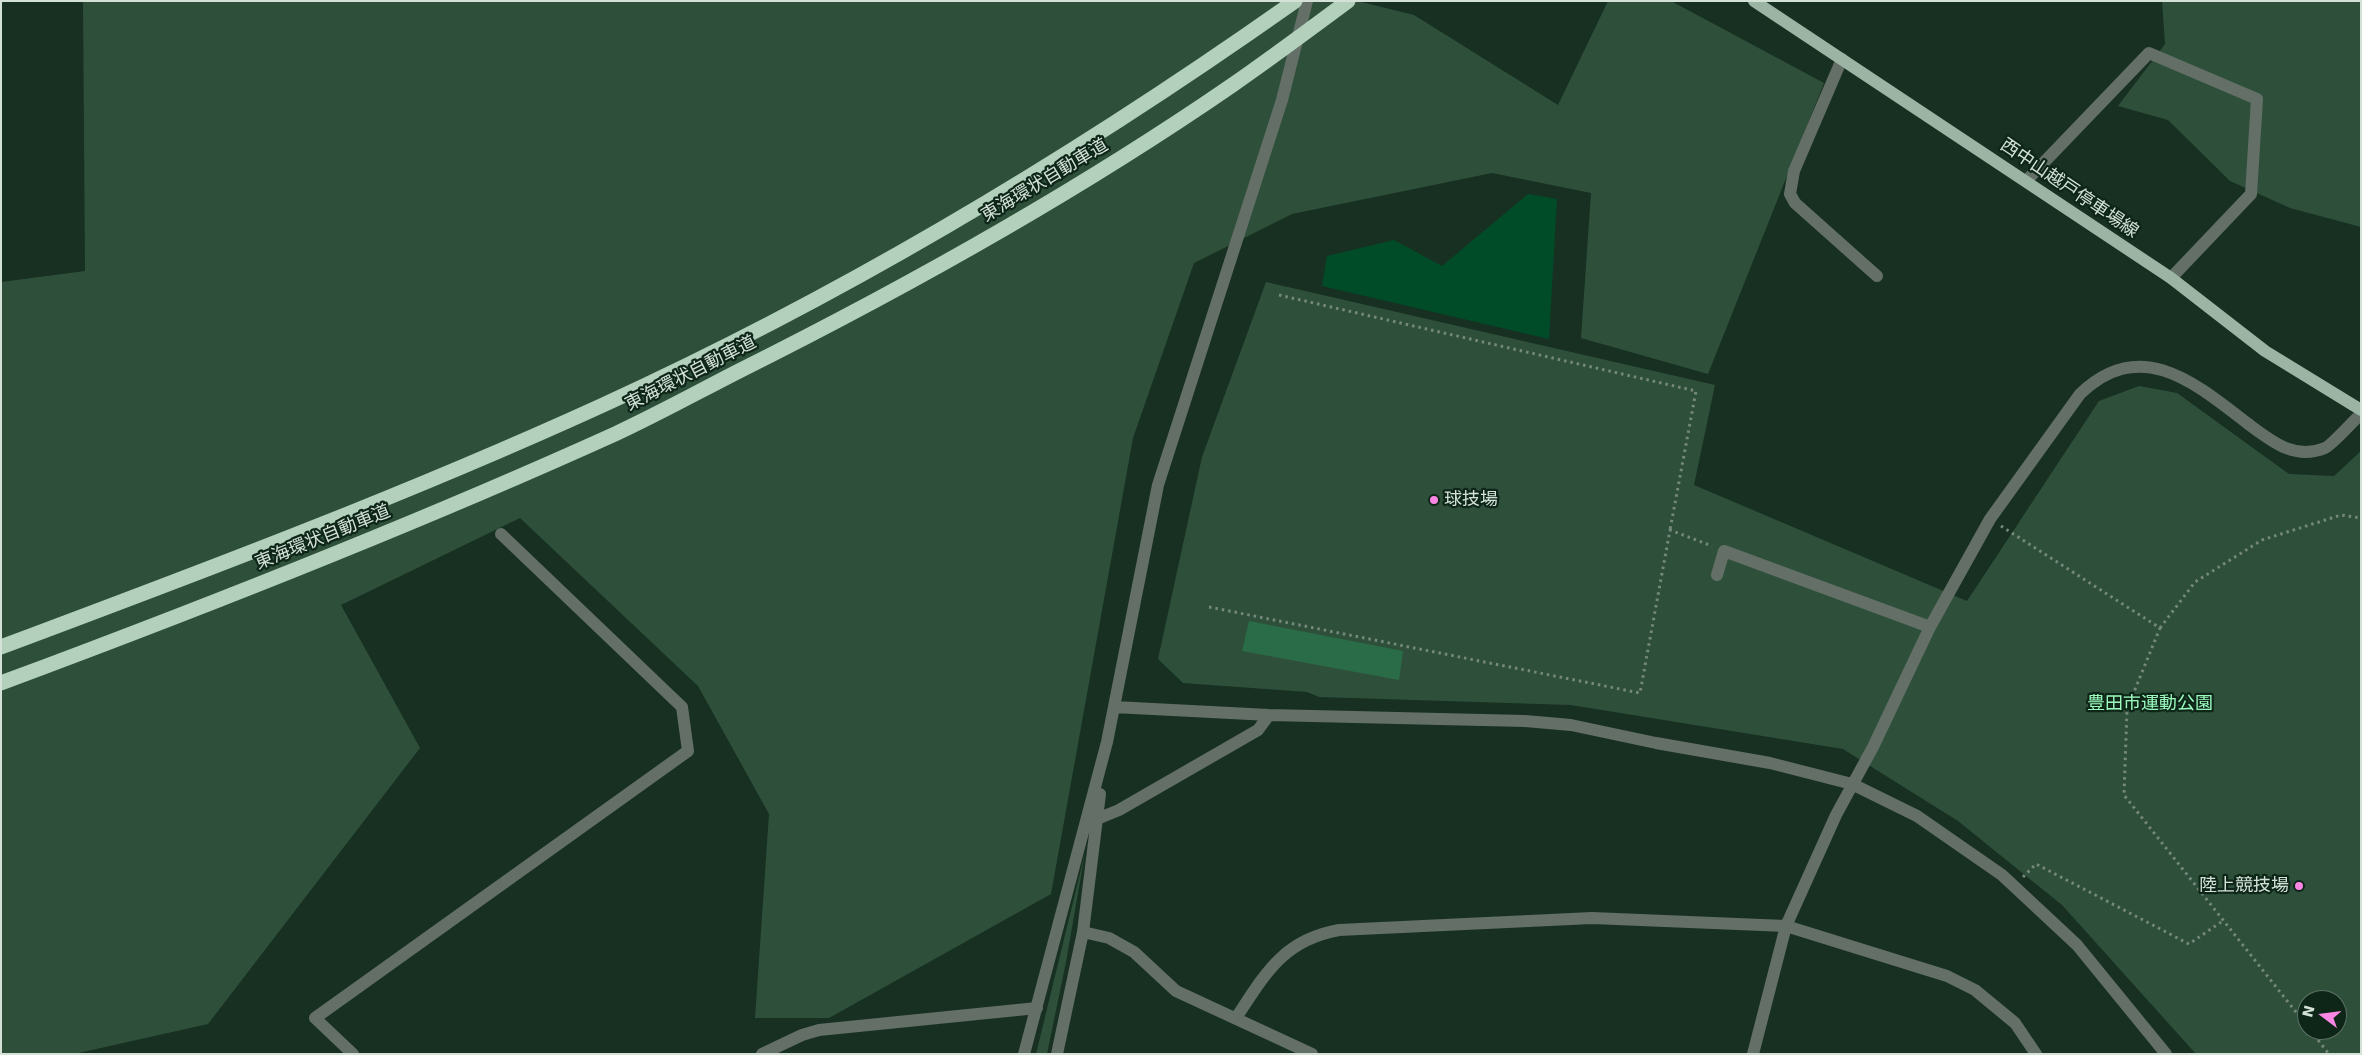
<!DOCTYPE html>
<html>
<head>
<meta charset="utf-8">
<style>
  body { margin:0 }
  #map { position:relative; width:2362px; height:1055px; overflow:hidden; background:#173021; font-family:"DejaVu Sans",sans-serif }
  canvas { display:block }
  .frame { position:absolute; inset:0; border:2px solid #d3e1d7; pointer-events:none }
  .north { position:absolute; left:2297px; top:990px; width:50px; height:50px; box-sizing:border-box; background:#0d2618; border:1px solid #5c7164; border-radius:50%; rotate:285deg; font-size:14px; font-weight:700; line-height:20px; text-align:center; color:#d3e1d7 }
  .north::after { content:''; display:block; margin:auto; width:18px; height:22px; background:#fc86e3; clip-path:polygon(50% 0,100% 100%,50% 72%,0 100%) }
</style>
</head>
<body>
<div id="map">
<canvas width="2362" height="1055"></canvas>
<div class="frame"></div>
<div class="north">N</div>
</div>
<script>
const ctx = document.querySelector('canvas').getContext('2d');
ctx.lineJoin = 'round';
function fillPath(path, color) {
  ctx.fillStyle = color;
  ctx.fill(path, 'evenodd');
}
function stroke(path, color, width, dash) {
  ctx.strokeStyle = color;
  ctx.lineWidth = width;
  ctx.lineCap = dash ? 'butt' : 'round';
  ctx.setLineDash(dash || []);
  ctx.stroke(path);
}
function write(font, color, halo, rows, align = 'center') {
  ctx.font = font + ' "DejaVu Sans","Noto Sans JP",sans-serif';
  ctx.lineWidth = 4.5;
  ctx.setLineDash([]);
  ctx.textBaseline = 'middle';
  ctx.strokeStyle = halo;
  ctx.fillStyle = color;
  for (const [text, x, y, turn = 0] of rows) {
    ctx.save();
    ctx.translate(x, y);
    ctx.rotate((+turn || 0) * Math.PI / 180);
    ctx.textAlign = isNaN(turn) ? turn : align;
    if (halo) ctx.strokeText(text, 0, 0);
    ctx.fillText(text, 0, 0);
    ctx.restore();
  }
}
fillPath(new Path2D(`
  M83,1H1357L1414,15L1558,105L1608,1H1671L1824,83L1708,374L1581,338L1591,193L1492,173L1292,214L1194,263L1133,438L1051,894L829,1018H755L769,814L698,686L520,518L341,605L420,748L208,1024L74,1054H1V282L85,271Z
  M2162,1H2361V227L2290,208L2230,181L2168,120L2118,106L2165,44Z
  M1266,282L1715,385L1694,485L1967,601L2099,401L2139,386L2177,393L2289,474L2334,476L2361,451V1054H2196L2062,905L1958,821L1843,749L1571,705L1319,697L1307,692L1183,683L1158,659L1202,457ZM2307,1000H2337V1030H2307Z
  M1085,853L1066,962L1047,1054H1036Z`), '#2e503b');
fillPath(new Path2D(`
  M1528,194L1557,199L1549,339L1322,286L1327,256L1394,240L1442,266Z`), '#004c29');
fillPath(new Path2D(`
  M1249,621L1403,651L1399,680L1242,651Z`), '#2a6c47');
stroke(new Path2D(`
  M1279,295L1696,391L1670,530
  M2001,526L2160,628L2127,709L2124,795L2307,1026
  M1209,607L1640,693L1670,530L1712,546
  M2160,628L2195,582L2262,540L2341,515L2361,518
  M2023,877L2036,864L2189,944L2224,920
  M2310,1030L2329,1054`), '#75887c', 3, [2.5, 4]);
stroke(new Path2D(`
  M1842,59L1794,171L1790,194L1795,203L1877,276
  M2026,181L2149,53L2257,99L2251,194L2171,278
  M1717,575L1724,551L1930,627
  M1114,707L1269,715L1525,721L1571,725L1656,743L1770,763L1852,784L1917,816L2002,875L2077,945L2166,1054
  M1097,819L1119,810L1258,730L1269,715
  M1083,932L1109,938L1134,952L1176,991L1312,1054
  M1236,1018C1265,974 1283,940 1339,930L1592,918L1786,926L1947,976L1975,990L2015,1023L2036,1054
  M353,1054L315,1018L688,751L682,707L501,534
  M762,1054L802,1035L819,1030L1037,1008
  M1024,1054L1107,742L1158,485L1282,100L1307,1
  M1057,1054L1083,932L1100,794
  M1753,1054L1786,926L1836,815L1873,747L1930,627L1990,519L2080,394C2140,336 2194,382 2247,423C2270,440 2294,461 2325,448C2332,445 2353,421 2361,414`), '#636f67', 12);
stroke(new Path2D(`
  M1754,1L2171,278L2265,351L2361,410`), '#9cb4a4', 12);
stroke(new Path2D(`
  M1,647C204,571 406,495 603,405C846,294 1077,155 1295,1
  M1,683C208,606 414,525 615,434C656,415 696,393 737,372C907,287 1074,194 1231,86C1270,59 1309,30 1348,1`), '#b2d0bb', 15);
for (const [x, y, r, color] of [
  [1434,500,5,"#fc86e3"],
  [2299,886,5,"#fc86e3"]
]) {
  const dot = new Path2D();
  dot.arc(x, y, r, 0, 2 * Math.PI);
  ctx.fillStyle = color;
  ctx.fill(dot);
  stroke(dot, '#0d2618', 2);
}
write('18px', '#d3e1d7', '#0d2618', [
  ["東海環状自動車道",1045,181,-31],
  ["西中山越戸停車場線",2069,189,34],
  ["東海環状自動車道",691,374,-27],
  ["東海環状自動車道",323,538,-22]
]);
write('18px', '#d3e1d7', '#0d2618', [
  ["球技場",1444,500],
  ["陸上競技場",2289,886,"right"]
], 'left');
write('18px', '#9bf9be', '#0d2618', [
  ["豊田市運動公園",2150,704]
]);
</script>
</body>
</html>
